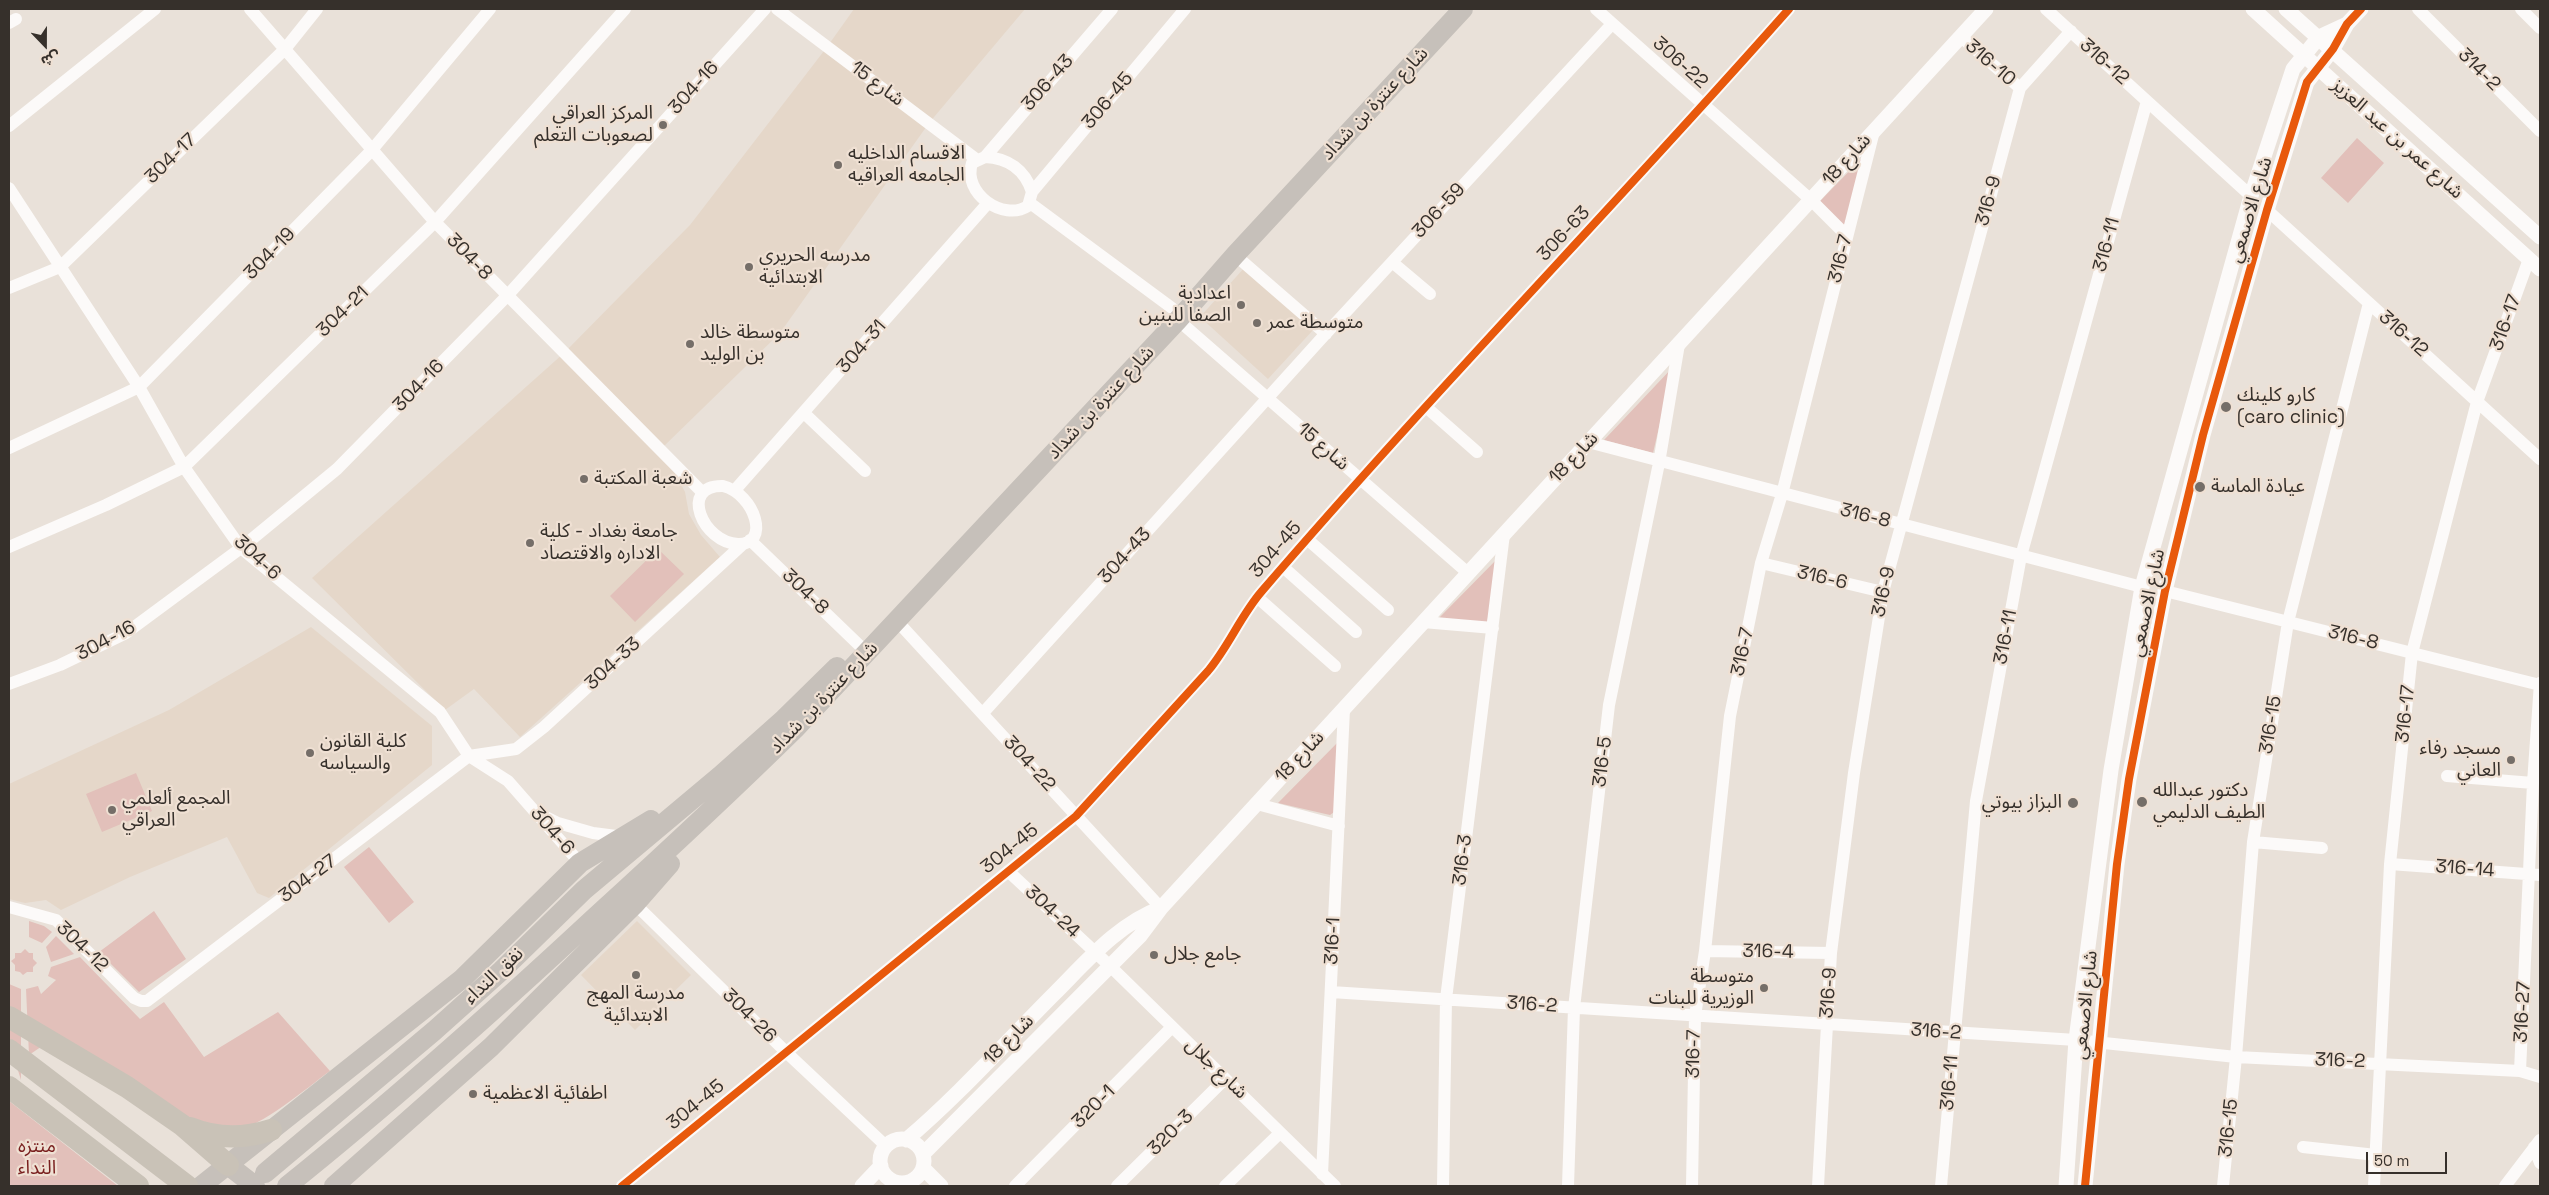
<!DOCTYPE html>
<html>
<head>
<meta charset="utf-8">
<style>
  body { margin:0 }
  #map { position:relative; width:2549px; height:1195px; overflow:hidden; background:#e9e1d9; font-family:"Space Grotesk","Noto Sans Arabic",sans-serif }
  canvas { display:block }
  .frame { position:absolute; inset:0; border:10px solid #36302b; pointer-events:none }
  .north { position:absolute; left:20px; top:20px; width:50px; height:50px; -webkit-text-stroke:4px #efe0d3; paint-order:stroke; rotate:158deg; font-size:14px; font-weight:700; line-height:20px; text-align:center; color:#36302b }
  .north::after { content:''; display:block; margin:auto; width:18px; height:22px; background:#36302b; clip-path:polygon(50% 0,100% 100%,50% 72%,0 100%) }
  .scale { position:absolute; left:2366px; top:1152px; width:81px; height:22px; box-sizing:border-box; border:2px solid #36302b; border-top:0; padding-left:6px; font-size:15px; line-height:18px; white-space:nowrap; color:#36302b; -webkit-text-stroke:4px #efe0d3; paint-order:stroke }
</style>
</head>
<body>
<div id="map">
<canvas width="2549" height="1195"></canvas>
<div class="frame"></div>
<div class="north">ش</div>
<div class="scale">50 m</div>
</div>
<script>
const ctx = document.querySelector('canvas').getContext('2d');
ctx.lineJoin = 'round';
function fillPath(path, color) {
  ctx.fillStyle = color;
  ctx.fill(path, 'evenodd');
}
function stroke(path, color, width, dash) {
  ctx.strokeStyle = color;
  ctx.lineWidth = width;
  ctx.lineCap = dash ? 'butt' : 'round';
  ctx.setLineDash(dash || []);
  ctx.stroke(path);
}
function write(font, color, halo, rows, align = 'center') {
  ctx.font = font + ' "Space Grotesk","Noto Sans Arabic",sans-serif';
  ctx.lineWidth = 4.5;
  ctx.setLineDash([]);
  ctx.textBaseline = 'middle';
  ctx.strokeStyle = halo;
  ctx.fillStyle = color;
  for (const [text, x, y, turn = 0] of rows) {
    ctx.save();
    ctx.translate(x, y);
    ctx.rotate((+turn || 0) * Math.PI / 180);
    ctx.textAlign = isNaN(turn) ? turn : align;
    if (halo) ctx.strokeText(text, 0, 0);
    ctx.fillText(text, 0, 0);
    ctx.restore();
  }
}
fillPath(new Path2D(`
  M854,9H1025L929,123L780,333L662,448L685,492L689,514L701,535L720,557L520,737L474,689L445,710L312,578L564,353L690,225L827,47Z
  M1245,267L1314,329L1268,379L1200,317Z
  M311,627L432,726V765L269,898L257,893L227,837L130,877L61,910L46,900L25,903L9,899V784L169,710Z
  M637,921L691,975L635,1030L581,975Z`), '#e5d7c9');
fillPath(new Path2D(`
  M2357,138L2384,163L2348,203L2321,178Z
  M1867,153L1844,226L1820,201Z
  M1673,367L1653,453L1604,440Z
  M658,549L684,574L635,622L610,596Z
  M1500,556L1487,623L1438,619Z
  M1340,740L1337,810L1330,815L1278,803Z
  M136,773L152,811L102,832L86,794Z
  M369,847L414,902L389,923L344,867Z
  M154,911L186,959L139,992L99,952Z
  M29,921L44,926L52,932L42,943L29,937Z
  M56,936L74,954L51,962L46,947Z
  M25,949L29,953H33V959L37,963L33,967V972H27L23,975L20,972L15,971V965L11,961L15,958V953H21Z
  M80,957L140,1019L164,1002L204,1057L278,1012L330,1071C305,1089 262,1127 233,1131C202,1136 88,1055 57,1036L29,1055L26,989L38,986L41,994L56,980L48,976L51,967Z
  M9,984L21,989V1080L9,1042Z
  M9,1101L118,1186H9Z`), '#e2c0ba');
stroke(new Path2D(`
  M250,9L435,222L702,492
  M777,9L976,159
  M1596,9L1811,200L1847,236
  M2046,9L2251,196
  M2418,9L2540,131
  M2521,9L2540,28
  M9,23L16,19
  M1961,37L2020,88
  M9,126L155,9
  M985,157L1112,9
  M985,157C1008,158 1025,170 1032,192L1028,206C1003,222 962,193 972,163Z
  M9,188L139,387L184,467L241,548L440,712L469,756L508,781L580,863
  M1032,192L1185,9
  M1030,203L1172,308
  M2267,210L2540,459
  M1235,255L1326,334
  M1392,262L1430,294
  M9,288L60,267L285,49L317,9
  M1178,320L1468,573
  M1426,407L1477,452
  M804,413L865,471
  M1588,442L2142,587
  M9,448L139,387L371,151L490,9
  M723,486C755,494 771,545 738,544C703,543 678,485 723,486Z
  M735,490L988,203
  M1307,539L1388,610
  M750,540L859,645
  M9,547L106,505L184,467L435,222L625,9
  M1761,563L1883,592
  M1283,567L1356,632
  M2165,591L2540,685
  M1257,597L1335,666
  M897,621L1161,908
  M1423,622L1493,628
  M9,684L60,665L126,633L241,548L337,469L507,296L765,9
  M983,713L1320,340L1612,24
  M469,756L516,749L544,727L743,544
  M2447,776L2533,783
  M1257,804L1339,826
  M544,816L558,823L593,833L624,837
  M2253,842L2322,848
  M2390,864L2540,875
  M1008,871L1110,966L1335,1186
  M635,904L786,1052L886,1146
  M9,907L56,920L134,998L141,1001H147L469,756
  M1705,951L1831,953
  M1331,992L2076,1040L2236,1057L2520,1071L2540,1077
  M2520,1071L2533,783L2540,683
  M2303,1147L2376,1155
  M2534,1147L2540,1163
  M1322,1174L1344,709
  M622,1186L1076,816L1208,671C1229,646 1241,615 1262,591C1433,392 1616,205 1789,9
  M1015,1186L1172,1027
  M1117,1186L1225,1079
  M1225,1186L1280,1133
  M1443,1186L1446,999L1504,534
  M1568,1186L1574,1008L1609,705L1659,463L1679,344
  M1692,1186L1695,1016L1705,951L1730,716L1761,563L1782,494L1874,131
  M1818,1186L1831,953L1854,773L1883,592L2020,88L2071,31
  M1941,1186L1976,801L2021,556L2147,101
  M2223,1186L2236,1057L2253,842L2288,622L2369,303
  M2374,1186L2390,864L2412,653L2477,402L2529,259
  M2505,1186L2540,1140`), '#fcfaf9', 12);
stroke(new Path2D(`
  M2253,9L2540,269
  M2286,9L2540,237
  M880 1161a22 22 0 1 1 44 0a22 22 0 1 1-44 0Z
  M906,1140C959,1095 1006,1042 1055,993C1086,962 1119,923 1161,908
  M923,1154L1140,936L1161,908L1986,9
  M923,1168L941,1186
  M862,1186L881,1166
  M2066,1186L2076,1040L2097,877L2111,770L2142,587L2251,196L2293,69L2319,37L2347,24
  M2085,1186L2117,864L2129,779L2165,591L2203,435L2267,210L2307,82L2333,49L2347,24L2361,9`), '#fcfaf9', 15);
stroke(new Path2D(`
  M228,1165L255,1186
  M265,1173L434,1031L501,971L584,890L720,776L784,719L837,667
  M201,1186L463,978L580,863L651,820
  M287,1186C393,1101 494,1011 594,918C662,856 729,794 795,729L1178,320L1235,255L1463,9
  M334,1186L491,1047L635,904L670,864`), '#c6c0ba', 20);
stroke(new Path2D(`
  M9,1017L127,1087L182,1125L228,1165
  M9,1050L187,1186
  M9,1087L138,1186
  M190,1128C217,1139 243,1139 271,1130`), '#c9c2b7', 22);
stroke(new Path2D(`
  M622,1186L1076,816L1208,671C1229,646 1241,615 1262,591C1433,392 1616,205 1789,9
  M2085,1186L2117,864L2129,779L2165,591L2203,435L2267,210L2307,82L2333,49L2347,24L2361,9`), '#e8590c', 8);
for (const [x, y, r, color] of [
  [663,125,5,"#756e68"],
  [838,165,5,"#756e68"],
  [749,267,5,"#756e68"],
  [1241,305,5,"#756e68"],
  [1257,323,5,"#756e68"],
  [690,344,5,"#756e68"],
  [2226,407,6,"#756e68"],
  [584,479,5,"#756e68"],
  [2200,487,6,"#756e68"],
  [530,543,5,"#756e68"],
  [310,753,5,"#756e68"],
  [2511,760,5,"#756e68"],
  [2142,802,6,"#756e68"],
  [2073,803,6,"#756e68"],
  [112,810,5,"#756e68"],
  [1154,955,5,"#756e68"],
  [636,975,5,"#756e68"],
  [1764,988,5,"#756e68"],
  [473,1094,5,"#756e68"]
]) {
  const dot = new Path2D();
  dot.arc(x, y, r, 0, 2 * Math.PI);
  ctx.fillStyle = color;
  ctx.fill(dot);
  stroke(dot, '#efe0d3', 2);
}
write('19px', '#36302b', '#efe0d3', [
  ["316-12",2104,62,42],
  ["306-22",1680,63,42],
  ["316-10",1990,63,41],
  ["314-2",2479,70,45],
  ["306-43",1048,83,-49],
  ["شارع 15",877,84,37],
  ["304-16",694,88,-48],
  ["306-45",1108,101,-50],
  ["شارع عنترة بن شداد",1375,104,-47],
  ["شارع عمر بن عبد العزيز",2397,139,42],
  ["304-17",171,159,-44],
  ["شارع 18",1847,160,-48],
  ["316-9",1989,201,-75],
  ["شارع الاصمعي",2251,210,-73],
  ["306-59",1439,211,-47],
  ["306-63",1564,234,-47],
  ["316-11",2107,245,-75],
  ["304-19",270,254,-46],
  ["304-8",469,257,46],
  ["316-7",1841,259,-76],
  ["304-21",343,312,-44],
  ["316-17",2506,323,-70],
  ["316-12",2403,334,42],
  ["304-31",862,347,-49],
  ["304-16",419,386,-46],
  ["شارع عنترة بن شداد",1101,403,-47],
  ["شارع 15",1323,447,41],
  ["شارع 18",1574,458,-47],
  ["316-8",1865,516,14],
  ["304-45",1276,550,-49],
  ["304-43",1125,556,-48],
  ["304-6",257,558,43],
  ["316-6",1822,578,13],
  ["304-8",805,592,44],
  ["316-9",1884,592,-78],
  ["شارع الاصمعي",2148,603,-78],
  ["316-11",2006,637,-79],
  ["316-8",2353,638,14],
  ["304-16",106,641,-28],
  ["316-7",1743,652,-78],
  ["304-33",613,664,-43],
  ["شارع عنترة بن شداد",824,698,-46],
  ["316-17",2406,714,-84],
  ["316-15",2271,725,-81],
  ["شارع 18",1300,757,-47],
  ["316-5",1603,762,-83],
  ["304-22",1029,764,48],
  ["304-6",552,831,49],
  ["304-45",1010,849,-39],
  ["316-3",1463,860,-83],
  ["316-14",2465,869,4],
  ["304-27",308,879,-37],
  ["304-24",1052,912,43],
  ["316-1",1333,941,-87],
  ["304-12",82,947,44],
  ["316-4",1768,952,1],
  ["نفق النداء",494,976,-43],
  ["316-9",1829,993,-86],
  ["316-2",1532,1005,4],
  ["شارع الاصمعي",2086,1005,-84],
  ["316-27",2523,1012,-87],
  ["304-26",749,1016,45],
  ["316-2",1936,1032,4],
  ["شارع 18",1009,1040,-45],
  ["316-7",1694,1054,-89],
  ["316-2",2340,1061,2],
  ["شارع جلال",1216,1069,44],
  ["316-11",1950,1083,-85],
  ["304-45",696,1105,-39],
  ["320-1",1094,1107,-45],
  ["316-15",2229,1128,-84],
  ["320-3",1171,1133,-45]
]);
write('19px', '#36302b', '#efe0d3', [
  ["المركز العراقي",653,114,"right"],
  ["لصعوبات التعلم",653,136,"right"],
  ["الاقسام الداخليه",848,154],
  ["الجامعه العراقيه",848,176],
  ["مدرسه الحريري",759,256],
  ["الابتدائيه",759,278],
  ["اعدادية",1231,294,"right"],
  ["الصفا للبنين",1231,316,"right"],
  ["متوسطة عمر",1267,323],
  ["متوسطة خالد",700,333],
  ["بن الوليد",700,355],
  ["كارو كلينك",2237,396],
  ["(caro clinic)",2237,418],
  ["شعبة المكتبة",594,479],
  ["عيادة الماسة",2211,487],
  ["جامعة بغداد - كلية",540,532],
  ["الاداره والاقتصاد",540,554],
  ["كلية القانون",320,742],
  ["والسياسه",320,764],
  ["مسجد رفاء",2501,749,"right"],
  ["العاني",2501,771,"right"],
  ["دكتور عبدالله",2153,791],
  ["الطيف الدليمي",2153,813],
  ["المجمع ألعلمي",122,799],
  ["العراقي",122,821],
  ["البزاز بيوتي",2062,803,"right"],
  ["جامع جلال",1164,955],
  ["متوسطة",1754,977,"right"],
  ["الوزيرية للبنات",1754,999,"right"],
  ["مدرسة المهج",636,994,"center"],
  ["الابتدائية",636,1016,"center"],
  ["اطفائية الاعظمية",483,1094]
], 'left');
write('19px', '#791f1e', '#efe0d3', [
  ["منتزه",37,1147],
  ["النداء",37,1169]
]);
</script>
</body>
</html>
